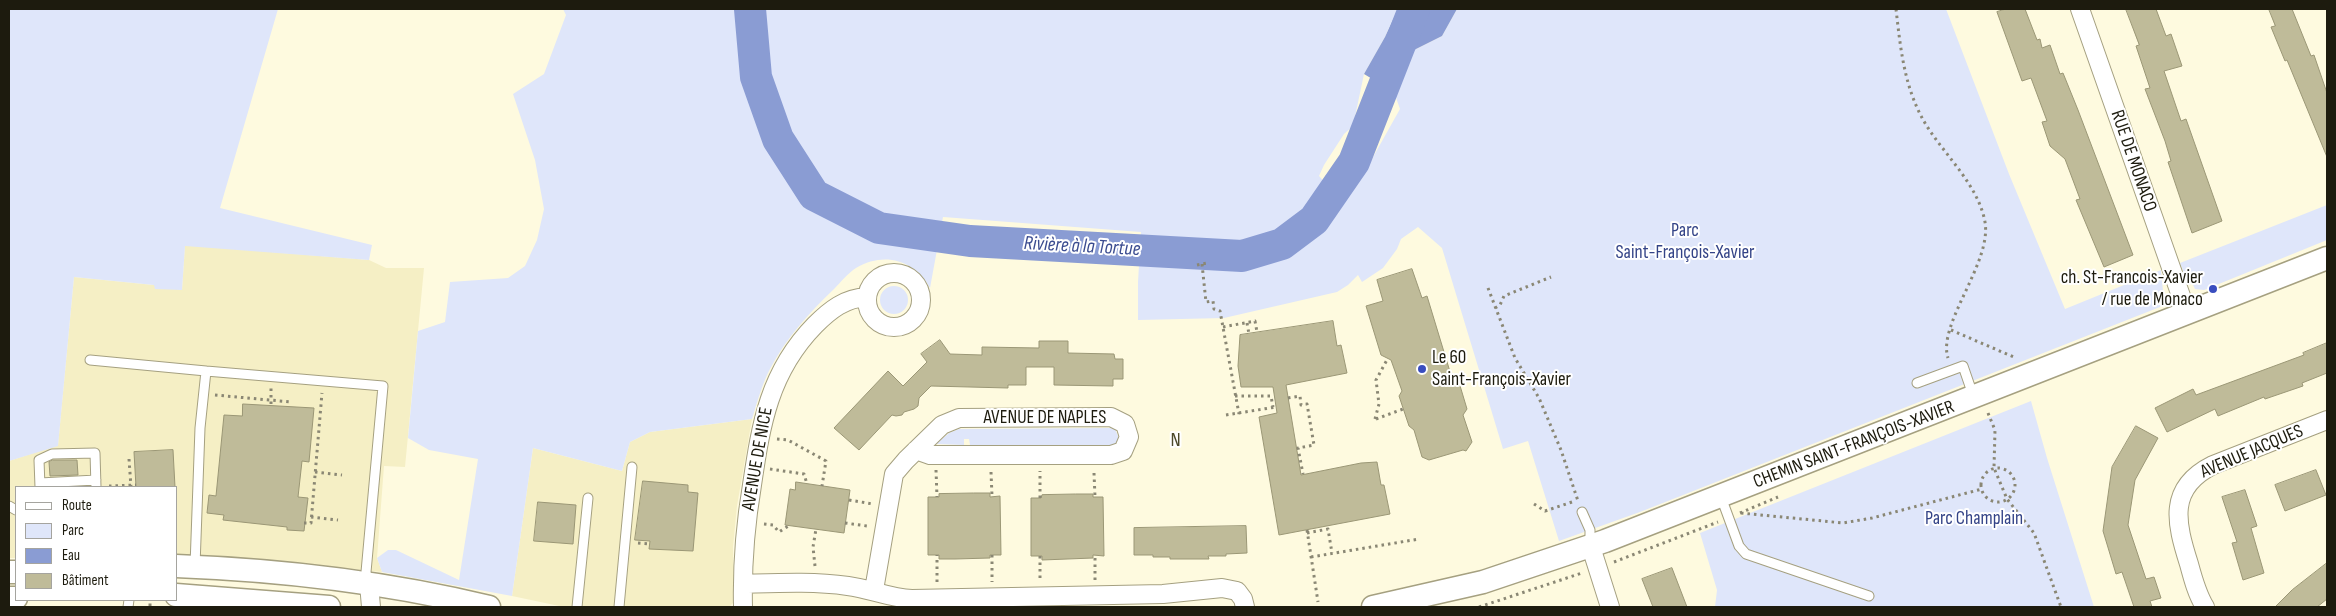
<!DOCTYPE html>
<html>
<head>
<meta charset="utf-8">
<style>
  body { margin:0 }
  #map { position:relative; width:2336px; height:616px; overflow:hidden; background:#fefadf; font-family:"Sofia Sans Condensed",sans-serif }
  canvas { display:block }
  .frame { position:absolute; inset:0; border:10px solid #1d1b0e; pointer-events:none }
  .legend { position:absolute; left:15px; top:486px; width:162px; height:115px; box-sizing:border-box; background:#fff; border:1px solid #a5a49f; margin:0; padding:6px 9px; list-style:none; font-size:15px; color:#1d1b0e }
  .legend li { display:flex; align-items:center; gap:10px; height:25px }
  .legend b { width:25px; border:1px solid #a5a49f }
</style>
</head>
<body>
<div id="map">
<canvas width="2336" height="616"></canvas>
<div class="frame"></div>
<ul class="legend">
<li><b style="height:6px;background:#fff"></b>Route</li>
<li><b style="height:14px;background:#dfe6fa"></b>Parc</li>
<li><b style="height:14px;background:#8a9cd3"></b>Eau</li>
<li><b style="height:14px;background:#bfbb99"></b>Bâtiment</li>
</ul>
</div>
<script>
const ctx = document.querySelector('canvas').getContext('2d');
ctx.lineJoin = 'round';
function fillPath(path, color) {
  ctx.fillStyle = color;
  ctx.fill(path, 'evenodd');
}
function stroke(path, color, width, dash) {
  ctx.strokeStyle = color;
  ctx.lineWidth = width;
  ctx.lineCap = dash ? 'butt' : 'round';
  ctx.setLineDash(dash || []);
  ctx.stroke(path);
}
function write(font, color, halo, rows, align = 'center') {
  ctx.font = font + ' "Sofia Sans Condensed",sans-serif';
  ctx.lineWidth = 4;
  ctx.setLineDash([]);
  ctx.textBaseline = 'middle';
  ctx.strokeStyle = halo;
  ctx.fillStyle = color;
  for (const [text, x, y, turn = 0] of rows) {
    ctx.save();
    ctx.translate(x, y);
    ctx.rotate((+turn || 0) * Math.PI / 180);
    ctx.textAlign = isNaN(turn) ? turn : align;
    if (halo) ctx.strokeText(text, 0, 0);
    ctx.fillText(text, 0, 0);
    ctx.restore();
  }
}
fillPath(new Path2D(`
  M185,245L369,260L386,268H424L405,467L384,466L377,558L382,572L176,554V487H16V558H9V461L58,445L74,277L154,285L182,290Z
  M752,419L737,506L733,547L734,602L729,607H564L512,596L533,448L622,471L630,442L650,432Z`), '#f5efc5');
fillPath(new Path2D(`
  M9,9H278L220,208L372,245L369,260L185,246L182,290L155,289L154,285L74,277L58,446L9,461Z
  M563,9H1398L1385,37L1364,74L1353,126L1344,134L1324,165L1319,176L1343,202L1368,166L1400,109L1394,92L1414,50L1442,36L1457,9H1946L2009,174L2065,309L2161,270L2164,302L2160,307L1640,512L1559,541L1528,441L1503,449L1442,248L1418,227L1401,239L1397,249L1383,268L1362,282L1358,275L1348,285L1337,292L1224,318L1138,320V282L1141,232L943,217L930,288C915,260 884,251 856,268C848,273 841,282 834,289C809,313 786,338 770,369C762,384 757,403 752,419L650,432L630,442L622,471L533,448L512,596L382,572L377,558L388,550H396L459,580L478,459L429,450L408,438L418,331L445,322L450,282L508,278L525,266L537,240L544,209L535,160L513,94L544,74L566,15Z
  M2327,205V240L2204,290L2195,289L2188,274L2184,273L2180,263Z
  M880 300a14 14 0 1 1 28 0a14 14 0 1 1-28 0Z
  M2031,401L2047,458L2094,607H1715L1717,590L1700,533Z
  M1110,428L1115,429L1119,438L1117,443L1110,446L970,445L969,439H964V445L936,444L949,433L959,429Z`), '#dfe6fa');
fillPath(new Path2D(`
  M1398,9H1457L1442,36L1414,50L1394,92L1364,74L1385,37Z`), '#8a9cd3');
stroke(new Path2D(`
  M750,9L756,77L778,139L814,195L879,228L970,241L1242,256L1282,244L1314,220L1354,162L1414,9`), '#8a9cd3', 32);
const building = new Path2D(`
  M2006,9H2025L2037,40L2040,39L2042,48L2050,45L2060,74L2063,73L2078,110L2133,255L2104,267L2076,200L2080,199L2065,159L2050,146L2042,122L2047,121L2031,78L2022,81L1997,12Z
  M2126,9H2156L2166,36L2171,34L2182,66L2164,71L2181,121L2186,119L2222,221L2192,233L2168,162L2171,161L2165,141L2145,89L2150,88L2136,46L2139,45Z
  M2269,9H2292L2311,56L2314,55L2327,93V157L2287,60L2285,61L2271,27L2275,26Z
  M1412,269L1422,298L1427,296L1451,375L1458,379L1467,409L1463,415L1472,442L1466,451L1463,450L1429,460L1422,457L1414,430L1409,426L1399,396L1402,391L1391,360L1381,355L1366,306L1383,301L1377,280Z
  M1333,321L1337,346L1341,345L1347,373L1286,385L1301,475L1361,463L1377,462L1381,485H1384L1390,514L1279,535L1259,417L1277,413L1273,387H1241L1238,366L1240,335Z
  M940,340L950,354L982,355V347L1039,348V341H1068V353L1114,354L1115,359H1123V379H1113V386L1054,385V367H1026V385H1008V388L931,386L919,398L918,406L914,409L904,412L902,415L896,416L892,415L859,450L834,428L888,371L903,386L927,362L921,354Z
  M2327,343V373L2302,383L2303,386L2265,399L2264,397L2218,416L2215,409L2167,432L2155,408L2193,389L2196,395L2304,355L2303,353Z
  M243,404L314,408L309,462L302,461L298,497L308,498L304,531L287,530V527L223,520L224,515L207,513L209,495L216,496L224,415L242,416Z
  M2136,426L2158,438L2135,480L2128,525L2146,579L2154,577L2161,598L2150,601L2152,607H2134L2122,572L2116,574L2103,531L2112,467Z
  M173,450L175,487H136L134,452Z
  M53,460H77L78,475L50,476L49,462Z
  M2316,470L2326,495L2285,511L2275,485Z
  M643,481L688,485V492L698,493L693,551L649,549L650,541L635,540Z
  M796,482L850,490L844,533L785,525L790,489L795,490Z
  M2245,490L2257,526L2251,528L2264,573L2243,580L2232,543L2237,542L2222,497Z
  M974,493H990V497L1000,496L1001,555H990V558L955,559H939V555H928V497H939V494Z
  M1076,494H1093V497H1103L1104,556L1093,555V558L1042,560V556H1031V498H1041L1042,495Z
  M538,502L576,505L573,544L534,541Z
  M1246,526L1247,553L1226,554V556H1208L1209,559H1170V557H1153V555H1134V528Z
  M2327,563V599L2317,607H2275L2292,590Z
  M1672,568L1687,607H1653L1642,579Z`);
fillPath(building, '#bfbb99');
stroke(building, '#9b9776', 1);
const service = new Path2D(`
  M90,360L206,371
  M1917,383L1963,366L1973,395
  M40,483L96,480
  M40,487L39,460L52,454L95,453L96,487
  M1721,497L1739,546L1746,554L1869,596
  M9,506L16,510
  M1582,512L1590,530V545
  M195,566L200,428L206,371L383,386L366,572L368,583
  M128,607L129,600
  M577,607L588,498
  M619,607L632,467`);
const minor = new Path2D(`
  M2080,9L2187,313
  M867 300a27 27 0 1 1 54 0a27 27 0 1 1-54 0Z
  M1591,547L1610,607
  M369,584L371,607
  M743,584C777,583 813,581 848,586C870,589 890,598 912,599L1163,594L1222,588L1237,591L1243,599L1245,607
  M874,590L894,474L906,460L942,425L959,418L1111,417L1125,424L1129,437L1123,451L1111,455H930L916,450
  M743,607C742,565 745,527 752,485C761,424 769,372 815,325C830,310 845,298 867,297
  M2205,607C2197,594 2193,579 2189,564C2176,523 2167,488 2213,465L2327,420`);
const tertiary = new Path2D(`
  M176,566C281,570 386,582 489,607
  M9,572H16
  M176,595L329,607
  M9,598H16
  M1373,607L1483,582L1605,541L2327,258`);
stroke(service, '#a5a080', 11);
stroke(minor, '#a5a080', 20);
stroke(tertiary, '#a5a080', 25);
stroke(new Path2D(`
  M1896,9C1901,53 1905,94 1930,131C1949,159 1979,188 1985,222C1992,263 1937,324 1948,358
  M1202,264L1206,302L1213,301L1214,309L1220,311L1239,414
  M1197,265L1207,263
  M1488,288L1515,358L1539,398L1561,450L1578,501
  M1495,308L1500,305L1504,296L1551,277
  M1247,323L1249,334
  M1223,327L1255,321L1257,332
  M1951,330L2016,358
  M215,395L291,402
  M1235,396H1271L1273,407
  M1288,398L1300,396L1301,405L1307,404L1314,445L1298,448L1303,474
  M271,404V388
  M1988,413L1995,430L1994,468L2007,499L2034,533L2061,607
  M1226,415L1276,407
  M1375,419L1379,404L1376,380L1388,358
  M1376,419L1403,409
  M777,439L788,440L826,461L822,486
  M129,459L131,487
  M1981 485a17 17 0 1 1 34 0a17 17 0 1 1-34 0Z
  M770,469L804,474L807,484
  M936,470L937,497
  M315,472L342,475
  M991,472L992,496
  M1094,473L1095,497
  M109,486L136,485
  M1040,498V471
  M849,500L873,504
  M1534,504L1545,511L1572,502
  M1740,513L1778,497
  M1741,513L1843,523L1872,518L1982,489
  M311,517L338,520
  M304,523H311L322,393
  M845,523L867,526
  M764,524L773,525L779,532L790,525
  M1307,530L1318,602
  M1307,533L1328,529L1332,553
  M638,543L650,544
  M992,555V582
  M1040,556V580
  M1311,557L1419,539
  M1614,562L1718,522
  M815,566L813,547L816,529
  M1095,580V555
  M937,582V555
  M150,606V600
  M1479,607L1582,573`), '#8a8774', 3, [2.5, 4]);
stroke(service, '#fff', 9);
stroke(minor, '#fff', 18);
stroke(tertiary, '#fff', 22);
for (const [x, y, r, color] of [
  [2213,289,5,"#394dbf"],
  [1422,369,5,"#394dbf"]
]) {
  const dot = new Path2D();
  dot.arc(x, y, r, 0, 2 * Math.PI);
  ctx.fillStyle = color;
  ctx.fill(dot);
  stroke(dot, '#fff', 2);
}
write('19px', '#1d1b0e', '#fff', [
  ["RUE DE MONACO",2133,161,71],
  ["AVENUE DE NAPLES",1045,418],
  ["CHEMIN SAINT-FRANÇOIS-XAVIER",1854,445,-21],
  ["AVENUE JACQUES",2252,452,-23],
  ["AVENUE DE NICE",758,459,-80]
]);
write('19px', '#334387', '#fff', [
  ["Parc",1685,231],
  ["Saint-François-Xavier",1685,253],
  ["Parc Champlain",1974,519]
]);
write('19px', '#1d1b0e', '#fff', [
  ["ch. St-Francois-Xavier",2203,278],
  ["/ rue de Monaco",2203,300],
  ["Le 60",1432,358,"left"],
  ["Saint-François-Xavier",1432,380,"left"]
], 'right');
write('italic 20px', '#3b4c90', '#fff', [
  ["Rivière à la Tortue",1082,247,3]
]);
ctx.letterSpacing = '1px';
write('20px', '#4d492b', '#fff', [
  ["N",1176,441]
]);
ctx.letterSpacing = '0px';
</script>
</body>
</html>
